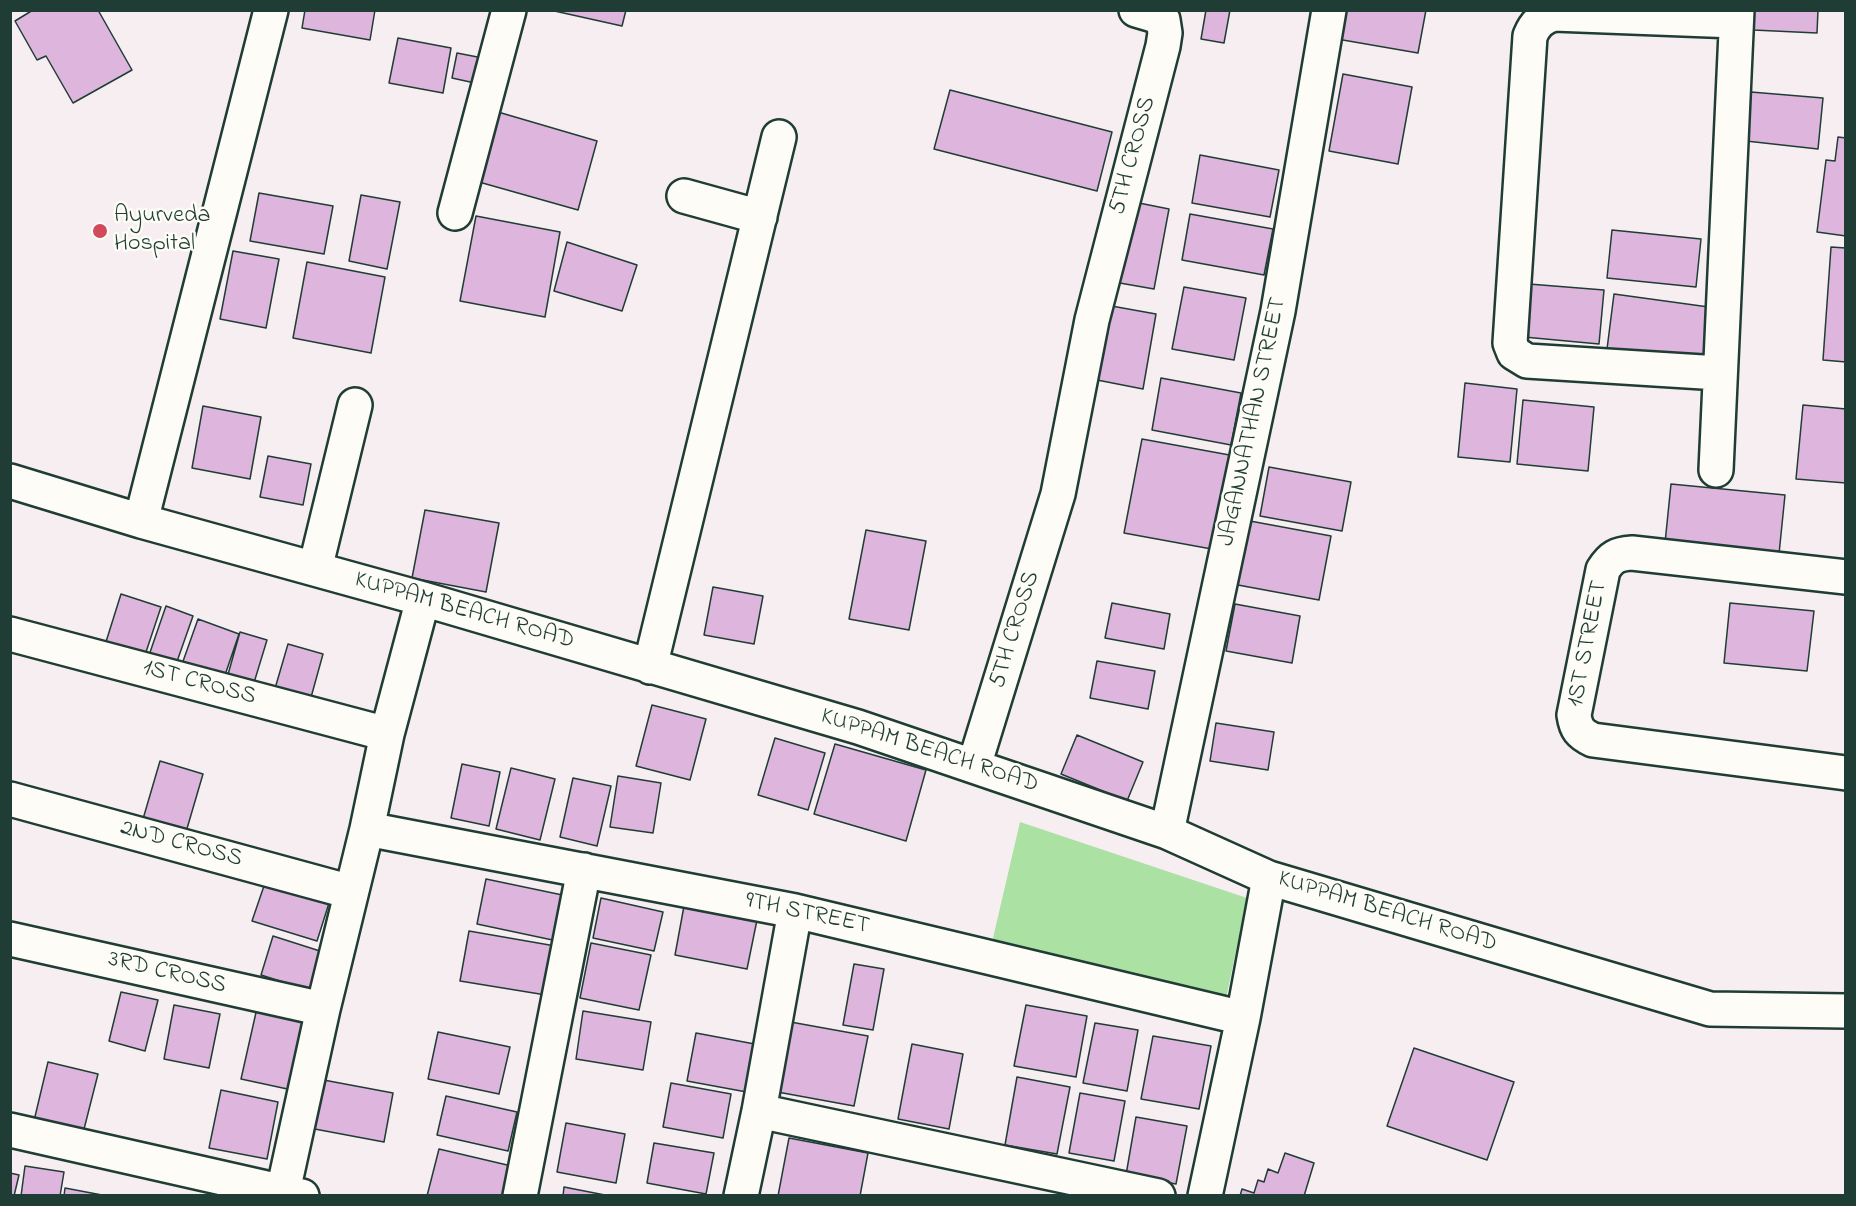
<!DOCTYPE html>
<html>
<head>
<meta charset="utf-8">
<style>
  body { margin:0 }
  #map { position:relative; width:1856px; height:1206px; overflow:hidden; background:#f7eef2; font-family:"Indie Flower",sans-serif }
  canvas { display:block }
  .frame { position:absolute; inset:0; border:12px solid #1f3d34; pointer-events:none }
</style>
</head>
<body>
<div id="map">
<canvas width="1856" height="1206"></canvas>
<div class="frame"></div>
</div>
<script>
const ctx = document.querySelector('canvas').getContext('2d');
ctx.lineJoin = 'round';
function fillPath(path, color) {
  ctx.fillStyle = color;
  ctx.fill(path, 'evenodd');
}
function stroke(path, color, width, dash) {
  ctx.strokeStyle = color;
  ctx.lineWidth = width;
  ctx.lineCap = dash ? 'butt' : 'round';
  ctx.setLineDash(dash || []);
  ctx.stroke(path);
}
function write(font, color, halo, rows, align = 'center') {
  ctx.font = font + ' "Indie Flower",sans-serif';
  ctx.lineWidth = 5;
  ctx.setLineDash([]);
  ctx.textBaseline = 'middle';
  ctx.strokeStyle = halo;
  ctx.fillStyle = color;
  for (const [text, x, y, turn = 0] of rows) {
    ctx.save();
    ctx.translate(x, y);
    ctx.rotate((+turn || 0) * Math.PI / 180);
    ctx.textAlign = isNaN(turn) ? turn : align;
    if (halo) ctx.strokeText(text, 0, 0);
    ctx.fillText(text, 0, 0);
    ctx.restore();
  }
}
fillPath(new Path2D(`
  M1020,822L1247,898L1224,1008L990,951Z`), '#abe1a3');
const building = new Path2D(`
  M33,10H98L132,70L73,103L46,56L37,60L15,21Z
  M305,10H375L370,40L302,28Z
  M550,10H626L622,26Z
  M1206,10H1230L1224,43L1201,39Z
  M1342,10H1426L1418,53L1337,39Z
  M1753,10H1818L1817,33L1753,30Z
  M398,38L451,48L443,93L389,83Z
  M457,53L498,61L493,87L452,78Z
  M1343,74L1412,87L1398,164L1329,151Z
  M950,90L1112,132L1097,191L934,149Z
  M1751,92L1823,98L1818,149L1746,141Z
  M498,112L597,141L578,210L479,182Z
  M1838,137L1846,138V236L1817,232L1826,160L1835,161Z
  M1200,155L1279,170L1270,217L1192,203Z
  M259,193L333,206L324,254L250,241Z
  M361,195L400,202L387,269L349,261Z
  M1129,201L1169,209L1154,289L1114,282Z
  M1190,214L1273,229L1264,275L1182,260Z
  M476,216L560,232L545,317L460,301Z
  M1612,230L1701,239L1696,287L1607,278Z
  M567,242L637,265L622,311L554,291Z
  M1831,247L1846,248V362L1823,360Z
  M233,251L279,259L266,328L220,319Z
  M307,262L385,277L371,353L293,338Z
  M1529,284L1604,290L1599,344L1524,337Z
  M1184,287L1246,298L1234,360L1172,349Z
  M1614,294L1716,308L1708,363L1607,349Z
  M1106,305L1156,314L1143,389L1092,379Z
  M1161,378L1241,393L1231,445L1152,430Z
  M1465,383L1517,389L1510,462L1458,457Z
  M1523,400L1594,407L1588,471L1517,464Z
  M1803,405L1846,409V483L1796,479Z
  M203,406L261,417L250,479L192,468Z
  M1142,439L1235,456L1217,550L1124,533Z
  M268,456L311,464L303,505L260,497Z
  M1269,467L1351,482L1342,531L1260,516Z
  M1671,484L1785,495L1779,554L1665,543Z
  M425,510L499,523L486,592L412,578Z
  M1250,521L1331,536L1319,600L1238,585Z
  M866,530L926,541L909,630L849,619Z
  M713,587L763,596L754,644L704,635Z
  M121,594L161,607L144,658L105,645Z
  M1112,603L1170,614L1164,649L1105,638Z
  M1730,603L1814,611L1807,671L1724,663Z
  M1235,604L1300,616L1292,663L1226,651Z
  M166,606L193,616L174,670L147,661Z
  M198,619L239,634L223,681L181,667Z
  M240,632L267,640L253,686L227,678Z
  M288,644L323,654L310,701L274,692Z
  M1097,661L1155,671L1148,709L1090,698Z
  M652,705L706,719L690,780L636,766Z
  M1216,723L1274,732L1268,770L1210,761Z
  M1077,735L1143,762L1127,801L1061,774Z
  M775,738L825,753L808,810L758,795Z
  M835,744L926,770L906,841L814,814Z
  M160,761L203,774L186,832L143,819Z
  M462,764L500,772L489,826L451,818Z
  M511,768L555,779L540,840L496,829Z
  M618,776L661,783L653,833L610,827Z
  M573,778L611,786L597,846L560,837Z
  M486,879L572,897L562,942L477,924Z
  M266,880L330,900L317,941L252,921Z
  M601,898L663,912L654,951L593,938Z
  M684,906L757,920L747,969L675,955Z
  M469,931L561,947L552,996L460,981Z
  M273,936L323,952L311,991L261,975Z
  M591,943L651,955L639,1010L580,998Z
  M854,964L884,969L873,1030L843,1025Z
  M121,992L158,1000L145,1051L109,1041Z
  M174,1005L220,1014L209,1068L164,1059Z
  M1026,1005L1087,1016L1076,1077L1014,1066Z
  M257,1008L308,1020L292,1090L241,1079Z
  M583,1011L651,1022L643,1070L576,1059Z
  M785,1021L868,1036L854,1106L772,1091Z
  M1095,1023L1138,1030L1127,1091L1083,1083Z
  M438,1032L510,1047L499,1094L428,1079Z
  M696,1033L760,1045L752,1093L687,1081Z
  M1153,1036L1211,1046L1199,1109L1141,1099Z
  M912,1044L963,1054L949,1129L898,1119Z
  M1414,1048L1514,1082L1487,1160L1387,1126Z
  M48,1062L98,1074L82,1137L33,1125Z
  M1017,1077L1070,1087L1057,1154L1005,1145Z
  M313,1078L393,1093L384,1142L304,1127Z
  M671,1083L731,1094L723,1138L663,1127Z
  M221,1090L278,1102L267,1159L209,1148Z
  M1080,1093L1125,1101L1114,1161L1069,1153Z
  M446,1096L517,1112L508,1151L437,1135Z
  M1136,1117L1187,1126L1176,1184L1126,1175Z
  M566,1123L625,1134L616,1183L557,1172Z
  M789,1138L868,1153L860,1196H778Z
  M654,1143L714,1153L706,1194L647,1183Z
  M439,1149L520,1168L513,1196H427Z
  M1285,1153L1314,1163L1304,1196H1240L1242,1189L1254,1193L1258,1180L1264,1182L1268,1169L1278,1173Z
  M25,1166L64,1172L60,1196H21Z
  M10,1173L19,1175L14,1196H10Z
  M564,1187L610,1196H563Z
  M65,1188L102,1195V1196H64Z`);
fillPath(building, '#ddb5dd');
stroke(building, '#1f3d34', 1.5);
const minor = new Path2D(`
  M684,196L760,217
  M455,213L509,10
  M1719,373L1527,361L1514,353L1510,343L1530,36C1535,24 1541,18 1554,14L1735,21
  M1716,470L1737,10
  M10,481L141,521L423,599L858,727L1167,832L1269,878L1710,1009L1846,1011
  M141,521L271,10
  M315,569L355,405
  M1846,577L1632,553C1617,554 1611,557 1603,570L1574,715C1576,729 1580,734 1593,740L1846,773
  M10,634L387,734
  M650,667L779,137
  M974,766L1058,494L1092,320L1163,46L1165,33L1163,20L1153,15L1136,10
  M10,799L351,892
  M367,829L795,911L1243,1018
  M1167,832L1278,311L1329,10
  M10,939L323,1009
  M759,1111L1158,1196
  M10,1130L302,1196
  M282,1196L323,1009L367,829L387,734L423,599
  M520,1196L584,870
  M741,1196L759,1111L795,911
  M1205,1196L1243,1018L1269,878`);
stroke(minor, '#1f3d34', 38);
stroke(minor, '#fdfcf7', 33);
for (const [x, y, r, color] of [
  [100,231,8,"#d1495b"]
]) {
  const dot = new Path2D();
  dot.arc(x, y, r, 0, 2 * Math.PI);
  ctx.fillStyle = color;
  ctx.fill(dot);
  stroke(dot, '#fdfcf7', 2);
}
write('24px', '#1f3d34', '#fdfcf7', [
  ["5TH CROSS",1134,156,-75],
  ["JAGANNATHAN STREET",1254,422,-78],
  ["KUPPAM BEACH ROAD",464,612,16],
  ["5TH CROSS",1016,630,-73],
  ["1ST STREET",1589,644,-79],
  ["1ST CROSS",199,684,15],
  ["KUPPAM BEACH ROAD",929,752,18],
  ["2ND CROSS",181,845,15],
  ["KUPPAM BEACH ROAD",1387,913,17],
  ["9TH STREET",807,915,12],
  ["3RD CROSS",167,974,13]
]);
write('24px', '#1f3d34', '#fdfcf7', [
  ["Ayurveda",114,217],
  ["Hospital",114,245]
], 'left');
</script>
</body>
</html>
